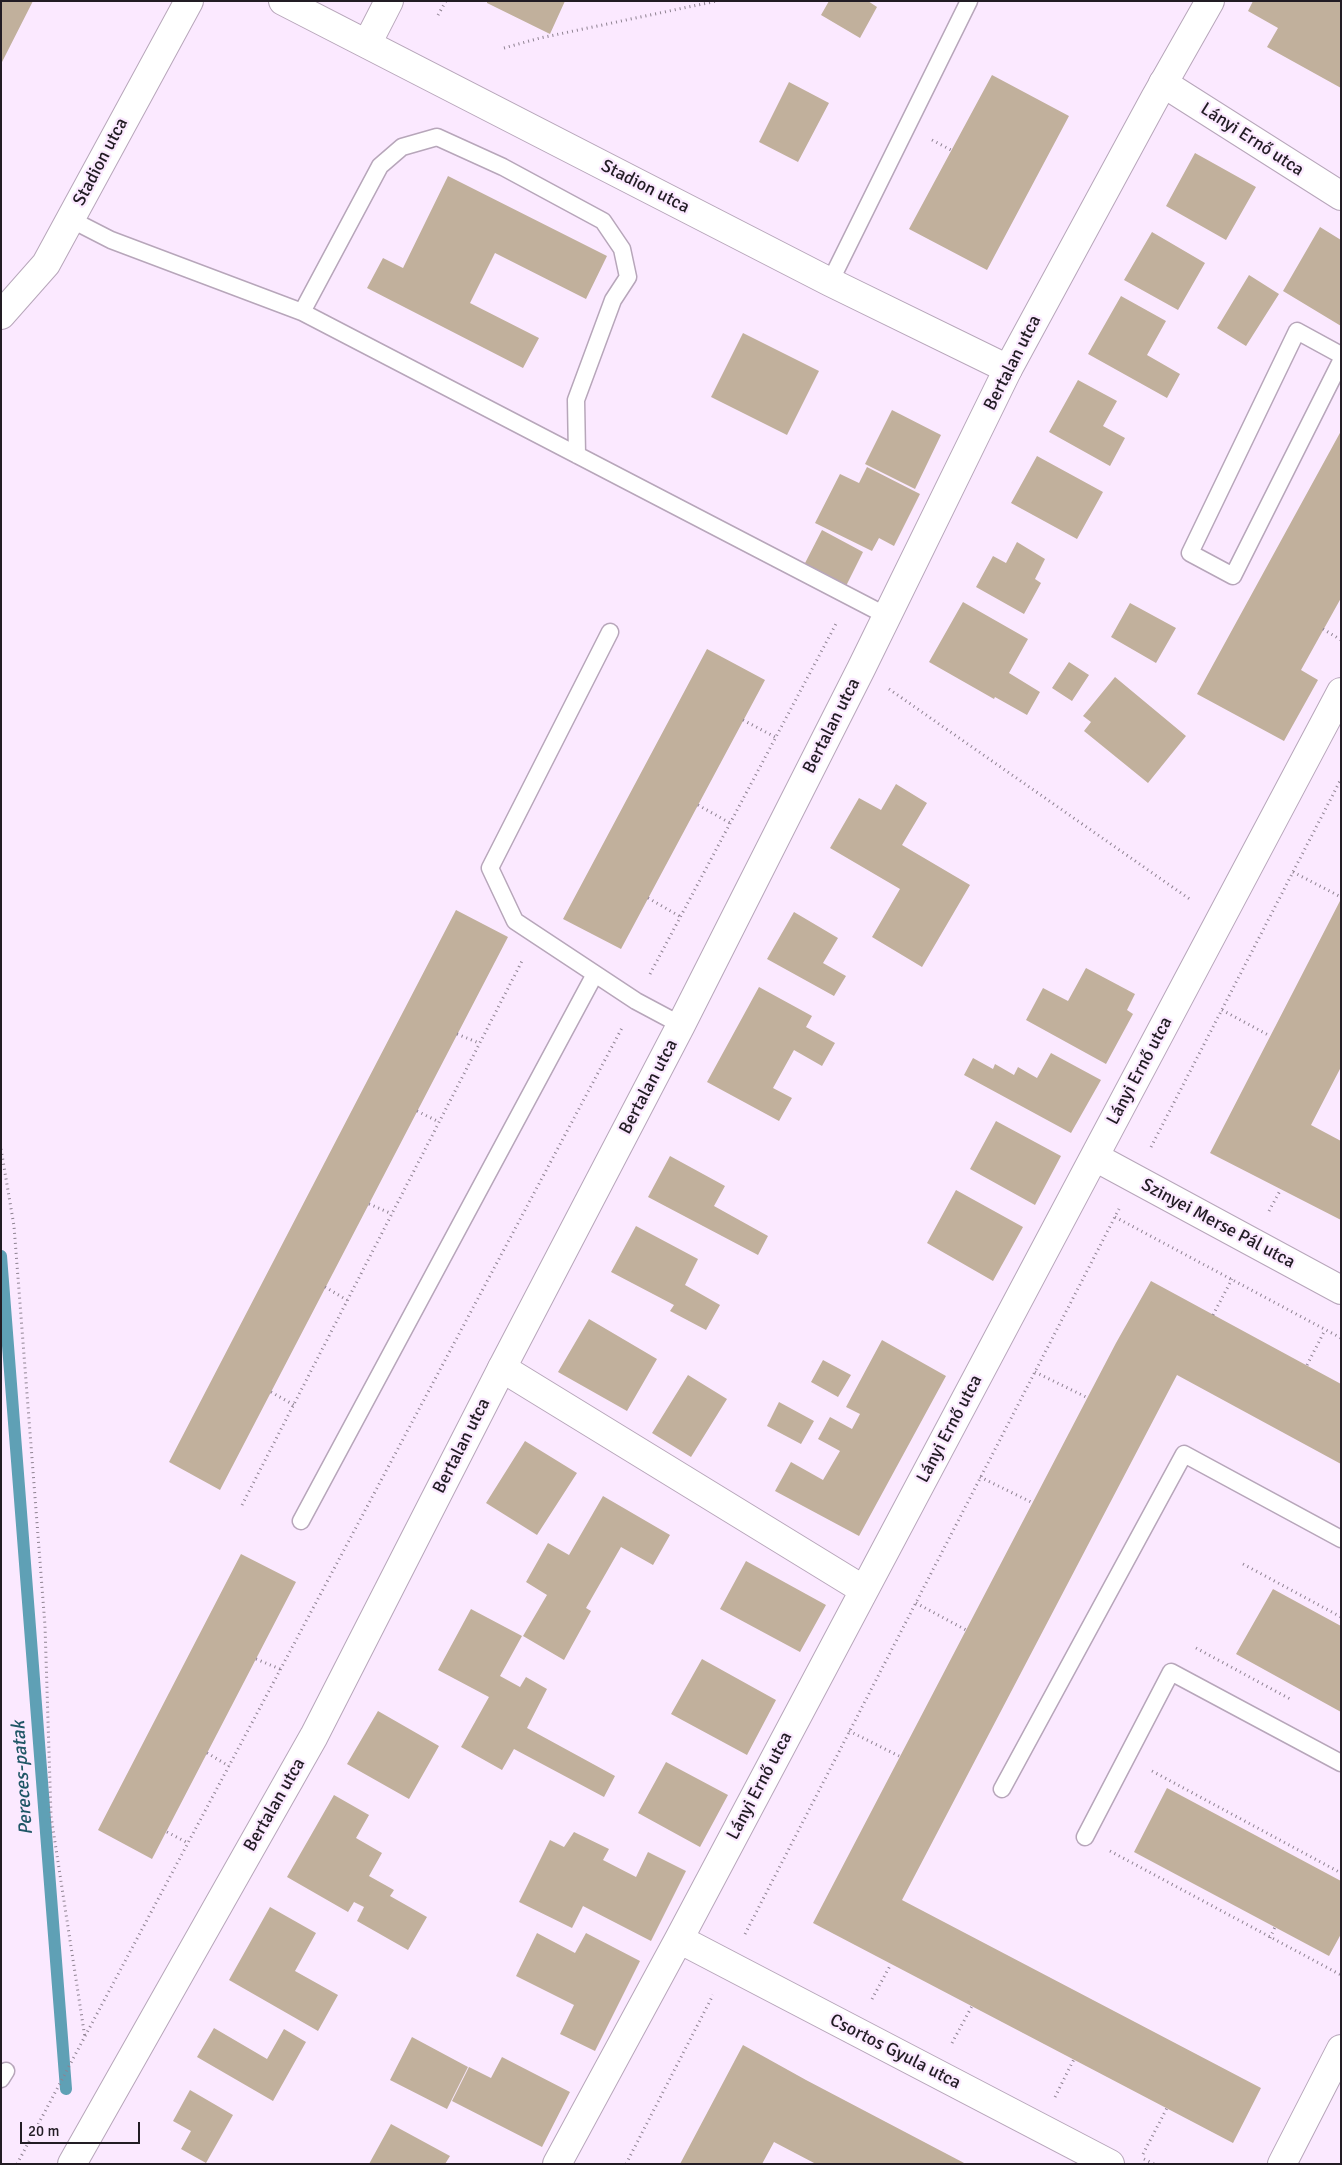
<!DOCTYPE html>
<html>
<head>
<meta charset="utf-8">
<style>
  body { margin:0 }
  #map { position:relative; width:1342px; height:2165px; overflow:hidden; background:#fbe9ff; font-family:Signika,sans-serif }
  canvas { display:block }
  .frame { position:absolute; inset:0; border:2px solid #221c24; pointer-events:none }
  .scale { position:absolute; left:20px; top:2122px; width:120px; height:22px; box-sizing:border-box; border:2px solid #221c24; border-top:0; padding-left:6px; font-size:15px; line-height:18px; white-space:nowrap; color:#221c24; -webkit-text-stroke:4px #fbe9ff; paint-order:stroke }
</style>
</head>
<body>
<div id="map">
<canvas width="1342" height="2165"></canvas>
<div class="frame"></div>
<div class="scale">20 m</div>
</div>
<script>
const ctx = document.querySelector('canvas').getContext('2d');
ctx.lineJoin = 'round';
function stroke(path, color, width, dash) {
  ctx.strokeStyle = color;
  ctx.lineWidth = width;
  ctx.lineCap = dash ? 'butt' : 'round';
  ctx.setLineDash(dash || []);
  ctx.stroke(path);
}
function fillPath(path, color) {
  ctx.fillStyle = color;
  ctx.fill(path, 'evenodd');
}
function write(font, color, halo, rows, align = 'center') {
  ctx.font = font + ' Signika,sans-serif';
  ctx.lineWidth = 4.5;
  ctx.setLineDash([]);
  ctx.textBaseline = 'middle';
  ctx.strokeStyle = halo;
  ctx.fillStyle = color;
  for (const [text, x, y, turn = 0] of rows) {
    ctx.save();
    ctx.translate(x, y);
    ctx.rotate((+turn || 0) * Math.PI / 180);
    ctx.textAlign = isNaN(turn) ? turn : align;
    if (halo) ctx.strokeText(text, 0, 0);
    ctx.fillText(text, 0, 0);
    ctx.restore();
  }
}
stroke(new Path2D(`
  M1,1256L66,2089`), '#5fa0b5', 12);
fillPath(new Path2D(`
  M1,1H33L1,64Z
  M487,1H565L550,34L487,3Z
  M829,1H868L877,7L860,38L821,15Z
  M1253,1H1341V88L1267,47L1278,28L1248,11Z
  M992,75L1069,116L987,270L909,229Z
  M789,82L829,103L798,162L759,142Z
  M1195,153L1256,187L1226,240L1166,206Z
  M448,176L607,256L586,299L495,253L470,303L539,338L523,368L367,288L383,258L403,268Z
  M1320,227L1341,240V326L1283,291Z
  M1152,232L1205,263L1178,310L1124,280Z
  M1249,275L1279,294L1246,346L1217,328Z
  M1121,296L1166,321L1147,355L1180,374L1167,398L1088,354Z
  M743,333L819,371L787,435L711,397Z
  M1078,380L1117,401L1103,426L1125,438L1110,466L1049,432Z
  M892,410L941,435L915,489L865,464Z
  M1341,431V598L1301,670L1318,680L1284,741L1197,694Z
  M1037,456L1103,492L1077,539L1011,503Z
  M867,467L920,494L894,546L879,538L872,551L815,523L840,474L859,483Z
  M822,530L863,552L845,588L803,567Z
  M1017,542L1045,559L1035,579L1041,583L1024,614L976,587L993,556L1006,563Z
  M963,602L1028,639L1009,673L1040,692L1027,715L995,697L994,699L929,662Z
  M1130,603L1176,628L1156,663L1111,637Z
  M707,649L765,680L621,949L563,919Z
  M1069,662L1089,675L1072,701L1052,688Z
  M1115,677L1186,736L1148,783L1084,731L1091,722L1083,716Z
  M896,784L927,803L902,845L970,885L922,967L872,937L900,889L830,848L859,798L881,810Z
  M1341,899V1067L1311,1125L1341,1141V1220L1210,1153Z
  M456,910L508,937L220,1490L169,1462Z
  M794,912L838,938L823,963L846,976L834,996L767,959Z
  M1086,968L1135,994L1127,1010L1133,1014L1106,1064L1026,1020L1043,988L1068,1001Z
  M759,987L812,1016L806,1027L835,1043L822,1066L794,1050L773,1088L792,1098L779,1121L707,1082Z
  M1051,1053L1101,1080L1071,1133L964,1075L973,1058L993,1069L995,1064L1014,1075L1018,1067L1037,1078Z
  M996,1121L1061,1156L1035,1205L970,1169Z
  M670,1156L725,1186L714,1206L768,1236L758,1255L648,1197Z
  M956,1190L1023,1227L993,1281L927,1243Z
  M636,1226L698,1259L685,1285L720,1305L706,1330L670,1311L674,1305L611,1272Z
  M1151,1281L1341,1384V1464L1177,1375L902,1900L1261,2088L1233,2143L813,1923L1116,1343Z
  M589,1319L657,1359L627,1411L558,1372Z
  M882,1340L946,1376L859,1536L775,1491L791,1462L823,1480L840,1451L818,1439L830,1417L852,1429L860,1414L846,1407Z
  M823,1360L851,1375L838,1397L811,1382Z
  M688,1375L727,1399L691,1457L652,1433Z
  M779,1402L814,1421L801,1444L767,1426Z
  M525,1441L577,1473L537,1535L486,1503Z
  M603,1496L670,1535L653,1565L621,1547L586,1608L591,1611L564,1660L523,1636L547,1595L526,1582L548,1543L569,1555Z
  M241,1554L296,1582L152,1859L98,1830Z
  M746,1561L826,1605L800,1652L720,1609Z
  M1273,1589L1341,1626V1712L1236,1654Z
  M471,1609L522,1636L500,1676L520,1687L526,1677L547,1689L527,1728L615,1776L604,1797L514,1749L502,1770L461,1747L489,1697L438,1670Z
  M702,1659L776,1700L747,1755L671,1714Z
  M378,1711L439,1746L409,1799L347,1764Z
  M666,1762L728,1795L700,1847L638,1813Z
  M1167,1788L1341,1881V1934L1329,1956L1134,1852Z
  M334,1795L369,1815L356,1838L382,1853L369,1876L394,1890L390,1896L427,1917L408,1950L357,1921L364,1907L354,1902L348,1912L287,1877Z
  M574,1832L609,1849L603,1860L636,1877L648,1852L686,1871L651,1941L583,1906L572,1928L519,1902L550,1840L564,1847Z
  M270,1907L316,1933L295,1971L338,1995L318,2031L229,1980Z
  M537,1933L575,1953L586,1933L640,1961L595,2051L560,2034L574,2005L516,1976Z
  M214,2028L267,2059L284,2029L306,2042L273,2101L197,2057Z
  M412,2037L468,2067L447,2109L390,2080Z
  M743,2045L806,2080L966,2164H816L774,2142L762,2164H680Z
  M502,2057L570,2092L542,2147L452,2101L469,2067L491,2078Z
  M190,2090L233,2115L206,2163L181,2149L191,2131L173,2121Z
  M391,2124L450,2156L445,2164H369Z`), '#c1b09c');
const service = new Path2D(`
  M70,219L111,240L302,312L887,616
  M830,282L969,1
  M302,312L380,166L402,147L437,137L503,167L603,221L622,249L628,277L613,300L576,400L577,455
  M1341,355L1297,331L1190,553L1233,576L1341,361
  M610,632L490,868L515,921L636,1001L681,1025
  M301,1521L595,974
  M1002,1789L1184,1454L1341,1539
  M1085,1837L1171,1672L1341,1763
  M1,2079L6,2071`);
const minor = new Path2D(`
  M283,1L830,282L1008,369
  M367,44L389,1
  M1163,83L1341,196
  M1,315L46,264L189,1
  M1095,1157L1341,1290
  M502,1368L864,1590
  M679,1939L1110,2164
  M557,2164L679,1939L1341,692
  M1282,2164L1341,2049`);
const tertiary = new Path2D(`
  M72,2164L314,1736L502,1368L681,1025L861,669L1008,369L1155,98L1210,1`);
stroke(service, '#b7a6ba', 19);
stroke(minor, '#b7a6ba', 30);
stroke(tertiary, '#b7a6ba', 30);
stroke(new Path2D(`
  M438,15L446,1
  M504,48L540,38L717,1
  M932,140L951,150
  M1323,629L1341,640
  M889,689L1191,900
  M743,720L775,737
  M698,805L730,823
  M1293,872L1341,897
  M648,898L681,917
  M650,974L837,622
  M1222,1010L1270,1036
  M457,1034L479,1043
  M417,1111L439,1122
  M1151,1147L1341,779
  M1,1149L14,1226L45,1626L51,1816L85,2038
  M369,1204L392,1214
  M1269,1211L1281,1189
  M1115,1217L1341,1338
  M325,1287L347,1300
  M1213,1315L1232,1279
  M1307,1365L1325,1330
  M1035,1372L1088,1398
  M271,1392L294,1405
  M980,1477L1033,1503
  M242,1505L522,961
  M1243,1564L1341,1617
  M916,1603L966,1630
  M1196,1648L1292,1700
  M256,1659L280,1669
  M849,1731L899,1756
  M207,1753L229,1766
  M1152,1771L1341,1873
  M167,1832L188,1843
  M1110,1851L1341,1975
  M745,1934L1119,1209
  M1270,1938L1275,1927
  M872,1999L891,1964
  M952,2043L972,2006
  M1055,2097L1074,2059
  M1143,2154L1167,2108
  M1144,2159L1154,2164
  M17,2164L623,1026
  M626,2164L713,1995`), '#8e8291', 3, [1, 4]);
stroke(service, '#fff', 16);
stroke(minor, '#fff', 28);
stroke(tertiary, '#fff', 28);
write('18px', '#221c24', '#fbe9ff', [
  ["Lányi Ernő utca",1252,140,33],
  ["Stadion utca",101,162,-62],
  ["Stadion utca",645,187,27],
  ["Bertalan utca",1013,363,-63],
  ["Bertalan utca",832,726,-63],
  ["Lányi Ernő utca",1140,1071,-62],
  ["Bertalan utca",649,1087,-62],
  ["Szinyei Merse Pál utca",1218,1224,28],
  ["Lányi Ernő utca",950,1429,-62],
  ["Bertalan utca",462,1446,-63],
  ["Lányi Ernő utca",760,1786,-62],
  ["Bertalan utca",275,1805,-60],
  ["Csortos Gyula utca",895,2052,27]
]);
write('italic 19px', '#1f5666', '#fbe9ff', [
  ["Pereces-patak",23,1778,-94]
]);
</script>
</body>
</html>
